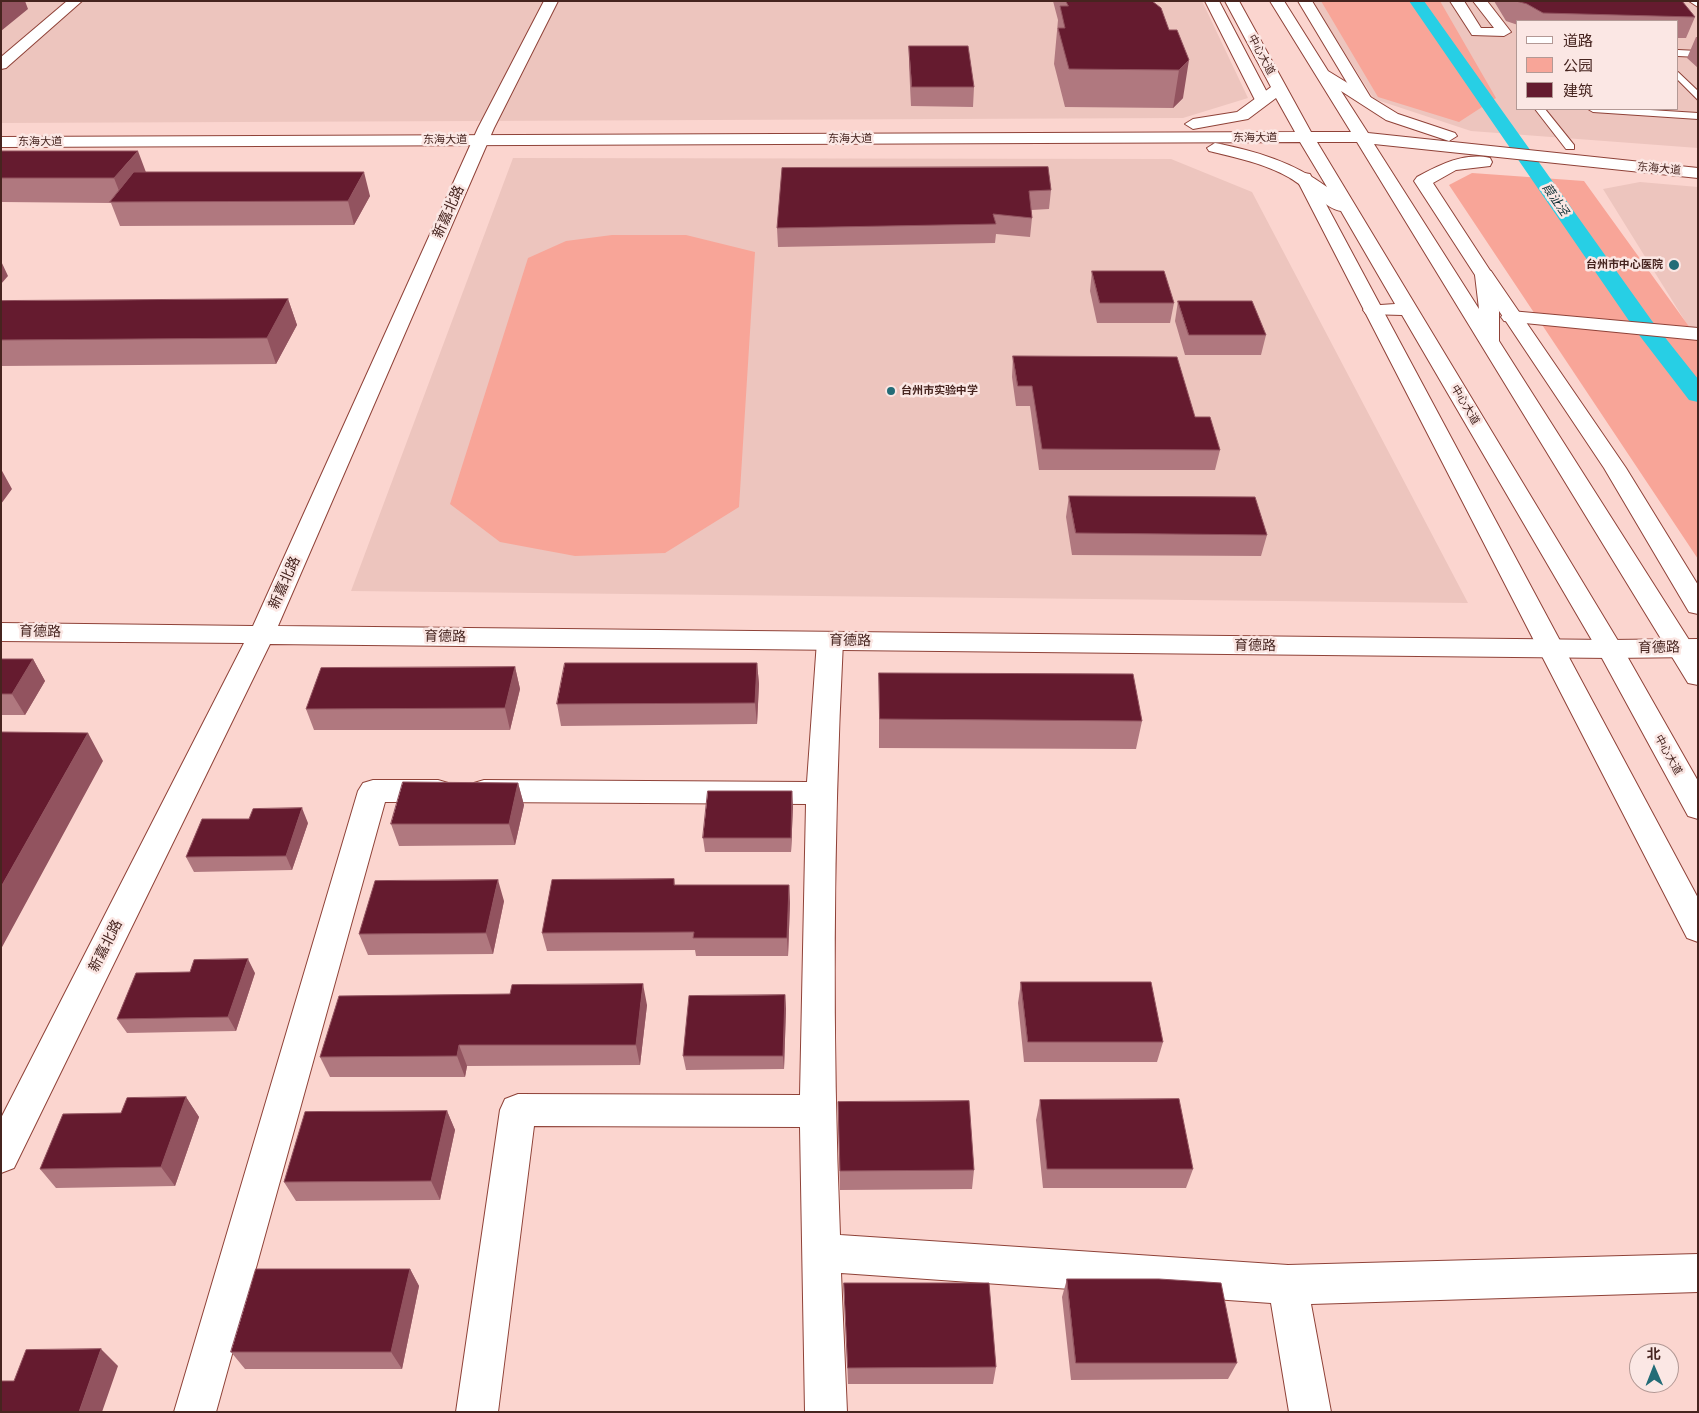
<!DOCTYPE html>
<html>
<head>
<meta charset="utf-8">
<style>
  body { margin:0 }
  #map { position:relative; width:1699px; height:1413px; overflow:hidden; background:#fbd5cf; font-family:"Space Grotesk","Noto Sans SC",sans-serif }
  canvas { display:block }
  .frame { position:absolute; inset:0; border:2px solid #46241f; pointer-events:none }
  .legend { position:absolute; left:1516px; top:20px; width:162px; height:90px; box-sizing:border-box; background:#fbe7e4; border:1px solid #b39995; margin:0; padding:6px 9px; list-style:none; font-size:15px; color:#46241f }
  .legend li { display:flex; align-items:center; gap:10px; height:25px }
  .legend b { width:25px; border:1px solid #b39995 }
  .north { position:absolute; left:1629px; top:1343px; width:50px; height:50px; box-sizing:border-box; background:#fbe7e4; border:1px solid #b39995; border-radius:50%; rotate:359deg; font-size:14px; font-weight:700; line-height:20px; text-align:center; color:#46241f }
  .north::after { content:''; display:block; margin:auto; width:18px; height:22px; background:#236c77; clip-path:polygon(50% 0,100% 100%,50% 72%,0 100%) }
</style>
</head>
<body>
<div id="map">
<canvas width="1699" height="1413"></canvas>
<div class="frame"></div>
<ul class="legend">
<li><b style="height:6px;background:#fff"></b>道路</li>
<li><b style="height:14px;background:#f8a598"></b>公园</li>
<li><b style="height:14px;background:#651b2f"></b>建筑</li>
</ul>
<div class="north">北</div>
</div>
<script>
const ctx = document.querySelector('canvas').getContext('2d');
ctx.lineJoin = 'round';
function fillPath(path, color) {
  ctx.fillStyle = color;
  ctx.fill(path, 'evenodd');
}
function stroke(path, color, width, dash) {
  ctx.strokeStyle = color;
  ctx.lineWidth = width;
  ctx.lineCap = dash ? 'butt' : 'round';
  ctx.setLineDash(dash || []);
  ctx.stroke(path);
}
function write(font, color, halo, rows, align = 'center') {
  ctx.font = font + ' "Space Grotesk","Noto Sans SC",sans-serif';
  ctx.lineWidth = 5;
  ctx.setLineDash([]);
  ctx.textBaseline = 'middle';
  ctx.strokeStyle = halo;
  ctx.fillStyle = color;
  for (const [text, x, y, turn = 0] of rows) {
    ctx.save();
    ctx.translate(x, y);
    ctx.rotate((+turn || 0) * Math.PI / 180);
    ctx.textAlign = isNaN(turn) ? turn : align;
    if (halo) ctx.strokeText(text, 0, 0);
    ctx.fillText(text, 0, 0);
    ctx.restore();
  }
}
fillPath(new Path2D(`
  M1,1H1202L1248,98L1183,118L1,123Z
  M1312,1H1698V148L1471,131L1374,99ZM1518,21H1678V109H1518Z
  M513,158L1171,159L1252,192L1468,603L351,591Z
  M1640,182L1698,187V342L1603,189Z`), '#edc5be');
fillPath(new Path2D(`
  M1321,1H1440L1496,98L1459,122L1378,97Z
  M1472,173L1584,181L1698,339V559L1449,185Z
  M612,235H686L755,252L739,507L665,553L575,556L500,542L450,504L528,258L566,241Z`), '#f8a598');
fillPath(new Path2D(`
  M1409,1H1424L1652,321L1698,379V402L1689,400L1636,331Z`), '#27cfe5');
const service = new Path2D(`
  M1678,50L1698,51V57L1678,56Z
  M1678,72L1698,91V100L1678,80Z
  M1535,109H1545L1574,145V149H1566Z
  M1588,109H1634L1698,113V119L1593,112Z`);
const minor = new Path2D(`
  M1450,1H1464L1481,28H1494L1473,1H1487L1511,32L1504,36L1472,35Z
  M1689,1H1698V7Z
  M1511,311L1698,328V340L1504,321L1501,317L1504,313Z
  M830,632L839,635L843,641C833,839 832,1037 840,1235L1288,1265L1698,1254V1292L1311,1304L1331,1412H1289L1271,1303L841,1273L847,1412H805L800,1127L534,1126L498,1412H456L500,1110L505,1099L518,1094L800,1095L806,804L484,802L474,799L469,791L474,783L484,780L807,782L817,641L821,635Z
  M373,780H438L448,783L453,791L448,799L438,802H385L216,1412H174L358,791L363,783Z`);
const tertiary = new Path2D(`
  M67,1H82L6,68L1,69V57Z
  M544,1H558L494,128L278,626L1610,640L1698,639V657L1610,658L270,644L14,1168L1,1173V1118L244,643L1,641V623L253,626L478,128Z`);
const secondary = new Path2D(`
  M1205,1H1219L1271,100L1268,103L1263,105L1255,100Z
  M1298,1H1312L1371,98L1368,101H1358Z
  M1304,173L1310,174L1312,178L1698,898V942L1687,938L1296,178L1298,174Z
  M1484,269L1491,271L1626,468L1698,585V614L1689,612L1604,468L1475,275L1477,271Z`);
const primary = new Path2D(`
  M1225,1H1239L1311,132H1351L1270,1H1284L1328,71L1398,114L1455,133L1457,136L1449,141L1386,120L1341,91L1368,133L1698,168V178L1374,144L1479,309L1475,275L1414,181L1417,177C1439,165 1464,152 1490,158L1492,162L1490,166L1456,170L1433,183L1493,275L1499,311V341L1698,654V685L1688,683L1357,142H1317L1623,649L1698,781V819L1688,816L1597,649L1402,315L1366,314L1363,310L1366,306L1395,304L1341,211C1328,210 1303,185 1290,178C1264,163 1237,158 1209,151L1207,148L1215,143C1256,151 1293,162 1327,187L1300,142L1,147V137L1295,132L1276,98L1248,119L1193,129L1185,124L1193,119L1237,112L1271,87Z`);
stroke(service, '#8f4238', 2);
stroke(minor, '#8f4238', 2);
stroke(tertiary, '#8f4238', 2);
stroke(secondary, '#8f4238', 2);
stroke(primary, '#8f4238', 2);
fillPath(service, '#fff');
fillPath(minor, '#fff');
fillPath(tertiary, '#fff');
fillPath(secondary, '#fff');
fillPath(primary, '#fff');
fillPath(new Path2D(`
  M1053,1H1152L1169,30H1177L1183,98L1173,108L1065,107L1054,64L1058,20Z
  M1494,1H1682L1695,17L1686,38H1678V21H1518V25L1506,21Z
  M1696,37H1698V68L1687,58Z
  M909,46L974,87L973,107L911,106L909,66Z
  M1,151L146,172L370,196L354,225L120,226L111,203L1,202Z
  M1048,167L1051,190L1049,209L1031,210L1032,218L1030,237L996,234L995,243L778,247L777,228Z
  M1092,271L1174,303L1170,323H1097L1090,291Z
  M288,299L297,325L276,364L1,366V301Z
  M1178,301L1266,335L1261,355H1185L1175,321Z
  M1013,356L1195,417L1220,450L1215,470H1039L1030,406H1016L1012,377Z
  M1069,496L1267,535L1261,556L1072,555L1066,517Z
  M1,659H33L45,681L25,715H1Z
  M757,663L759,684L757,724L561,726L557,704Z
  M515,667L520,689L510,730H314L306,709Z
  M879,673L1142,721L1136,749L879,748Z
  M518,783L524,805L515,845L399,846L391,824Z
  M793,806L791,852H705L703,838Z
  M308,823L292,870L194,872L186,857Z
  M674,879L675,885H789L790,903L788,956H696L695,950L547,951L542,933Z
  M504,901L493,954L368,955L359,934Z
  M255,973L236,1031L127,1033L117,1019Z
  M1021,982L1163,1042L1157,1062H1024L1018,1003Z
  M785,995L786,1009L784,1069L686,1070L683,1056Z
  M647,1005L640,1065L467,1066L465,1077H330L320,1057Z
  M186,1097L199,1117L175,1186L56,1188L40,1169Z
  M1040,1100L1193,1169L1186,1188H1043L1036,1120Z
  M447,1111L455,1130L440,1200L296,1201L284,1182Z
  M838,1121L974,1170L972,1189L840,1190Z
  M410,1269L419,1286L402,1369H245L231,1352Z
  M1067,1279L1237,1363L1228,1379L1071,1380L1062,1297Z
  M844,1283L996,1367L993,1384H848Z`), '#b0787f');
fillPath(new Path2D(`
  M1,1H25L28,9L1,31Z
  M1189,60L1183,98L1173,108L1179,70Z
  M138,151L147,175L123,201L114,178Z
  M364,172L370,196L354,225L348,201Z
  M1,261L8,276L1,284Z
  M288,299L297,325L276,364L267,338Z
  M1,469L12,489L1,504Z
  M33,659L45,681L25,715L12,694Z
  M757,663L759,684L757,724L755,703Z
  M515,667L520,689L510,730L505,708Z
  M88,733L103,761L1,949V887Z
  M518,783L524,805L515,845L509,824Z
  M792,791L793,806L791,852V838Z
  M302,808L308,823L292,870L286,856Z
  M498,880L504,901L493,954L486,933Z
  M789,885L790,903L788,956L787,938Z
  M248,959L255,973L236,1031L228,1017Z
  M643,984L647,1005L640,1065L636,1045Z
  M785,995L786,1009L784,1069L783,1056Z
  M459,1045L467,1066L465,1077L457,1056Z
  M186,1097L199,1117L175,1186L161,1167Z
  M447,1111L455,1130L440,1200L431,1181Z
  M410,1269L419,1286L402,1369L391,1352Z
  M101,1349L118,1366L102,1412H79Z`), '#92535f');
const building = new Path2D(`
  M1066,1H1152L1161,8L1169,30H1177L1189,60L1179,70L1069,69L1058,28H1065L1060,6H1068Z
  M1516,1H1682L1695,17L1543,13L1527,4Z
  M909,46H968L974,87H912Z
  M1,151H138L114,178H1Z
  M1048,167L1051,190L1029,191L1032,218L993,214L996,224L777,228L782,168Z
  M134,172H364L348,201L110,202Z
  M1092,271H1164L1174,303H1100Z
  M288,299L267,338L1,340V301Z
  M1178,301H1252L1266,335H1189Z
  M1013,356L1177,357L1195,417H1210L1220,450L1042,449L1032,386H1018Z
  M1069,496L1255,497L1267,535L1076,533Z
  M1,659H33L12,694H1Z
  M565,663H757L755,703L557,704Z
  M515,667L505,708L306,709L321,668Z
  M879,673L1133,674L1142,721L880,719Z
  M1,732L88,733L1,887Z
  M403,782L518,783L509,824H391Z
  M708,791H792L791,838H703Z
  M302,808L286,856L186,857L202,819H249L253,809Z
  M674,879V885H789L787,938H693L694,932L542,933L552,880Z
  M498,880L486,933L359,934L375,881Z
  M248,959L228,1017L117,1019L136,973L190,972L194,960Z
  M1021,982H1151L1163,1042H1028Z
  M643,984L636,1045H459L457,1056L320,1057L339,996L510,994L512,985Z
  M785,995L783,1056H683L689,996Z
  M186,1097L161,1167L40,1169L63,1114L121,1113L127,1098Z
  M1179,1099L1193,1169H1047L1040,1100Z
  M969,1101L974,1170L840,1171L838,1102Z
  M447,1111L431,1181L284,1182L305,1112Z
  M256,1269H410L391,1352H231Z
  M1067,1279H1159L1221,1283L1237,1363H1076Z
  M844,1283H989L996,1367L848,1368Z
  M101,1349L79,1412H1V1381H14L26,1350Z`);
fillPath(building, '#651b2f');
stroke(building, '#92535f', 1);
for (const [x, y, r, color] of [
  [1674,265,6,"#236c77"],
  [891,391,5,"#236c77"]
]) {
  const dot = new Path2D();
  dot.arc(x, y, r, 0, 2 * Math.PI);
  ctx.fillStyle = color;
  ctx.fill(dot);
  stroke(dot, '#fbe7e4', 2);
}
write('11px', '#46241f', '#fbe7e4', [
  ["中心大道",1261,55,62],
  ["东海大道",1255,138],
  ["东海大道",850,139],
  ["东海大道",445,140],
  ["东海大道",40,142],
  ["东海大道",1659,169,5],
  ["中心大道",1465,405,59],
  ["中心大道",1668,755,61]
]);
write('bold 11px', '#46241f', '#fbe7e4', [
  ["台州市中心医院",1663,265],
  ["台州市实验中学",901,391,"left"]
], 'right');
write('italic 12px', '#133338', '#fbe7e4', [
  ["葭沚泾",1555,200,55]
]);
write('14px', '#46241f', '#fbe7e4', [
  ["新嘉北路",449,212,-66],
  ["新嘉北路",285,583,-66],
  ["育德路",40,632,1],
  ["育德路",445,637,1],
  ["育德路",850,641,1],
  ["育德路",1255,646,1],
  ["育德路",1659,648,-1],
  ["新嘉北路",106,946,-63]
]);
</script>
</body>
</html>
